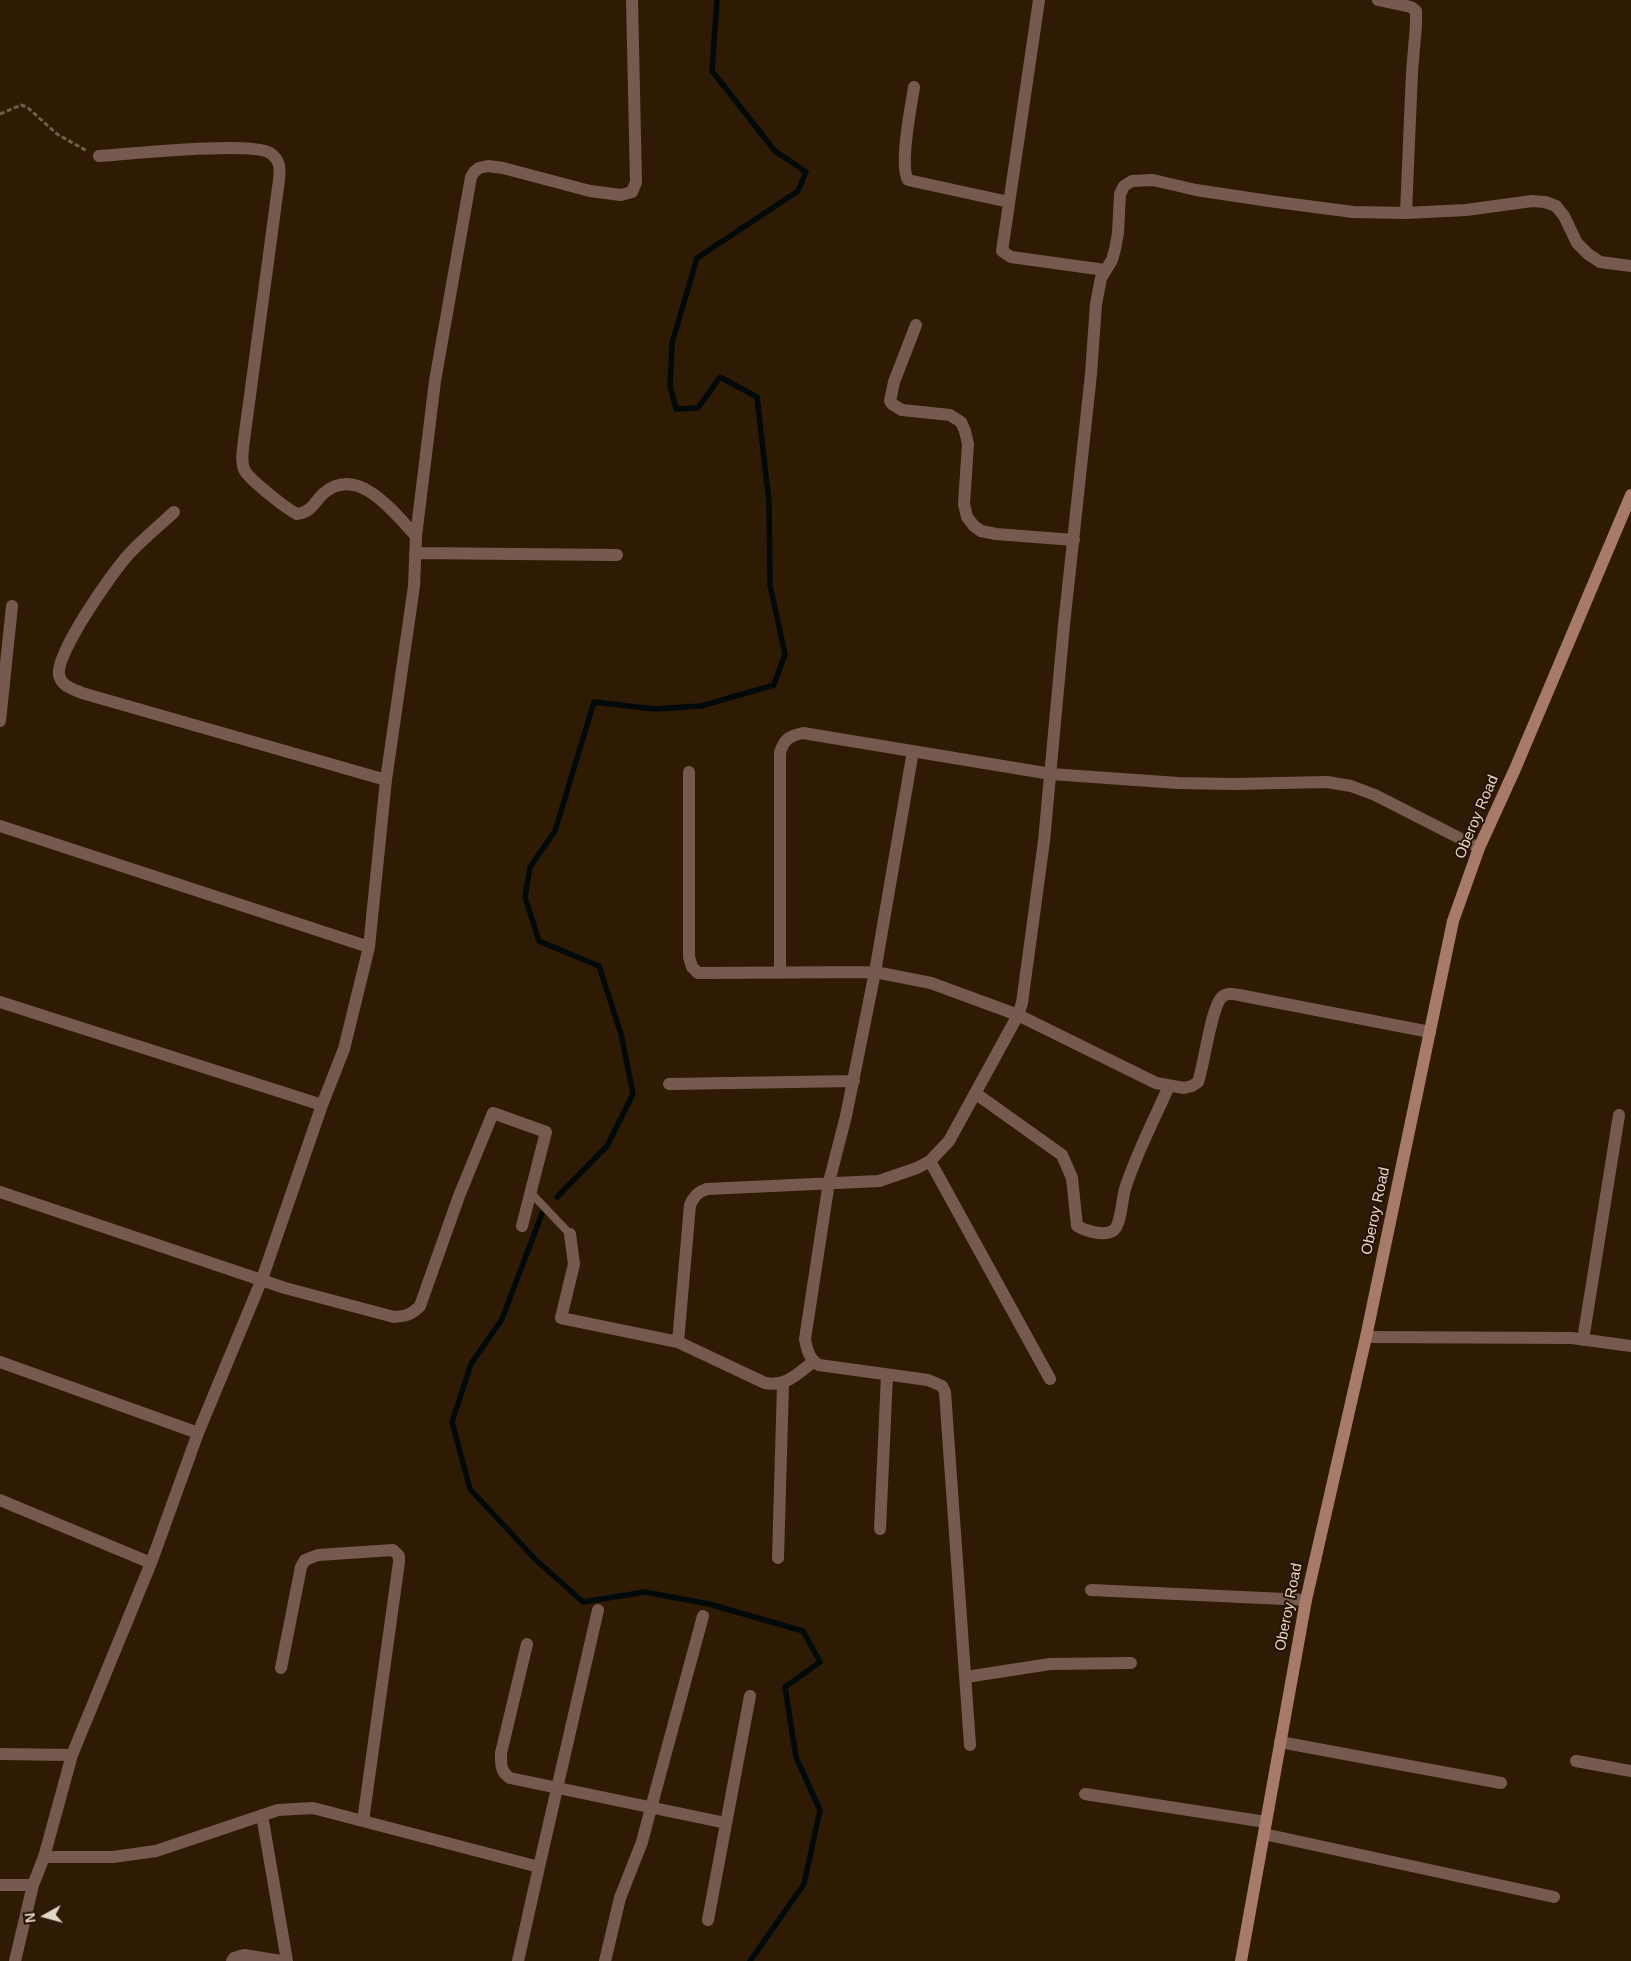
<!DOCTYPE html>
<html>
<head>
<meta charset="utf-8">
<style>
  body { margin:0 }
  #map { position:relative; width:1631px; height:1961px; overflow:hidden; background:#2f1b04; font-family:Arial,sans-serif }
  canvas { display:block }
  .north { position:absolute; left:20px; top:1891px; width:50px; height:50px; -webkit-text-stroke:4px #251200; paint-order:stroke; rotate:263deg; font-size:14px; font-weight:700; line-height:20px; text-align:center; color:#e3d5c7 }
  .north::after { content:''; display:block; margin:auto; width:18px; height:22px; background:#e3d5c7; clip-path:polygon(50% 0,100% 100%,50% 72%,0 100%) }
</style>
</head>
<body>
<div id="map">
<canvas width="1631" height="1961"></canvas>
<div class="north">N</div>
</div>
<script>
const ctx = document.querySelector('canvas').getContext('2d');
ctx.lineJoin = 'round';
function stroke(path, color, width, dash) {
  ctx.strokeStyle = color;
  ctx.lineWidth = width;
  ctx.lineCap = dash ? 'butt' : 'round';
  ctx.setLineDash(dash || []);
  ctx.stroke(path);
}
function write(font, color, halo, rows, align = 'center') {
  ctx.font = font + ' Arial,sans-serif';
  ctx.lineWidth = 4;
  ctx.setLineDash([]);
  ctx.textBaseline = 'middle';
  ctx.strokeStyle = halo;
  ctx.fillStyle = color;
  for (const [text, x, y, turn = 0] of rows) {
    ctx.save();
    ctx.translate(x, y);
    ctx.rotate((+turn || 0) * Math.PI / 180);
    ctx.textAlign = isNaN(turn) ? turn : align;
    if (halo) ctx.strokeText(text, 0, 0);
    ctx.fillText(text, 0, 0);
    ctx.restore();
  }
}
stroke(new Path2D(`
  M557,1197L607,1146L633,1094L621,1034L599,966L539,941L525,897L530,867L555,831L594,702L655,709L701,706L774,685L785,654L770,585L769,502L757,397L720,377L698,408L676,409L670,386L672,343L697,258L798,191L806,172L775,151L712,71L717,0
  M543,1211L502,1319L471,1364L452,1422L470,1489L536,1560L583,1602L645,1592L709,1604L803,1631L820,1662L785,1687L796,1757L820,1810L804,1884L750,1961`), '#010a0b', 5.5);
stroke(new Path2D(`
  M0,114L21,105L27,107L57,134L87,151`), '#705e4a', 3, [5, 2.5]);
stroke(new Path2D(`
  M531,1193L570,1234`), '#765a4f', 8);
stroke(new Path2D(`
  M1039,0L1002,251L1011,257L1105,270
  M1378,0L1411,7L1416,11V25L1412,72L1406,213
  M914,87C911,107 899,165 908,180L1009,202
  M916,325L894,382L890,401L892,404L902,410L950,415L961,422L965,431L968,444L964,504L967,517L974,526L981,531L996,534L1074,540
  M174,512C159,526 143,539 129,554C113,571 55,654 59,675C61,686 73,689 82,693L386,780
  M416,536L435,381L471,177L474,172L479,168L488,166L503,168L590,191L621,195L632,192L636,182L632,0
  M415,553L617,555
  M0,721L12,606
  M913,751L875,972L846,1116L829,1182L805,1339C807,1350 809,1359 819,1365L928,1380L942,1386L945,1392L970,1745
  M689,772V957L692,967L698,973L875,972L931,983L1018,1015L1156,1083L1184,1088L1192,1086L1198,1082C1204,1065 1211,1009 1221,998C1226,992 1233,994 1239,995L1430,1032
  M0,826L369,947
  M780,973V753C784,739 789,736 803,733L1051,774L1178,783L1234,784L1327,782L1351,786L1375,795L1479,848
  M0,1002L322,1105
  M669,1084L854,1081
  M975,1093L1062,1155L1072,1178L1077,1226C1086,1231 1105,1237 1114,1230C1121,1224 1122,1199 1125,1189C1136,1154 1154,1120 1169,1086
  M930,1161L1050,1379
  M0,1192L285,1288L394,1317C406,1316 411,1315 420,1306L459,1196L493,1113L546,1132L522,1226
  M570,1234L574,1264L561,1318L678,1342L765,1383C786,1387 797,1374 813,1362
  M1366,1337L1572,1338L1631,1346
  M1583,1340L1619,1115
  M678,1342L690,1205C694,1196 698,1192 707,1189L879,1181L917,1168L930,1161L949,1141L1018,1015L1022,1003L1044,841L1064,625L1091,374L1096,304L1101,278L1112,260L1115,249L1118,233L1120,194L1124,186L1132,181L1153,180L1196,190L1269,201L1353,212L1406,213L1466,210L1532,201L1545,202L1556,206L1564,216L1577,243L1588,254L1600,262L1631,266
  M0,1362L198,1433
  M0,1500L151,1563
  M880,1529L887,1375
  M778,1558L783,1384
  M1091,1590L1306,1600
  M527,1644L501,1753C501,1763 500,1772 510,1778L726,1823
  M281,1668L301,1567L305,1560L318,1555L393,1550L399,1556V1562L363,1821
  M966,1677L1050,1664L1131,1663
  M1280,1742L1501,1783
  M0,1754L72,1755
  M1576,1761L1631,1771
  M1085,1794L1266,1822
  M262,1815L287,1961
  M1264,1834L1554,1897
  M44,1857H113L156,1851L278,1810L313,1808L539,1867L518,1961
  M539,1867L598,1610
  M0,1885H33
  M708,1920L750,1696
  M15,1961L33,1885L44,1857L72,1755L151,1563L198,1433L262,1279L322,1105L344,1049L369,947L386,780L414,586L416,536C395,514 359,464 324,493C315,501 311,513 297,514C288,510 250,480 245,471C240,462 243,450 244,440L279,180C280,170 281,160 270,153C250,141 129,154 99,156
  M232,1961L234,1958L244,1955L281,1961
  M605,1961L620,1898L642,1842L651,1808L703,1616`), '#765a4f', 12);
stroke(new Path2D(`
  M1241,1961L1306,1600L1366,1337L1453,921L1479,848L1515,769L1631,495`), '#a77a6a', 12);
write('15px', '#e3d5c7', '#251200', [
  ["Oberoy Road",1477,817,-67],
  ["Oberoy Road",1376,1211,-78],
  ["Oberoy Road",1289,1607,-79]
]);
</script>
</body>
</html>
